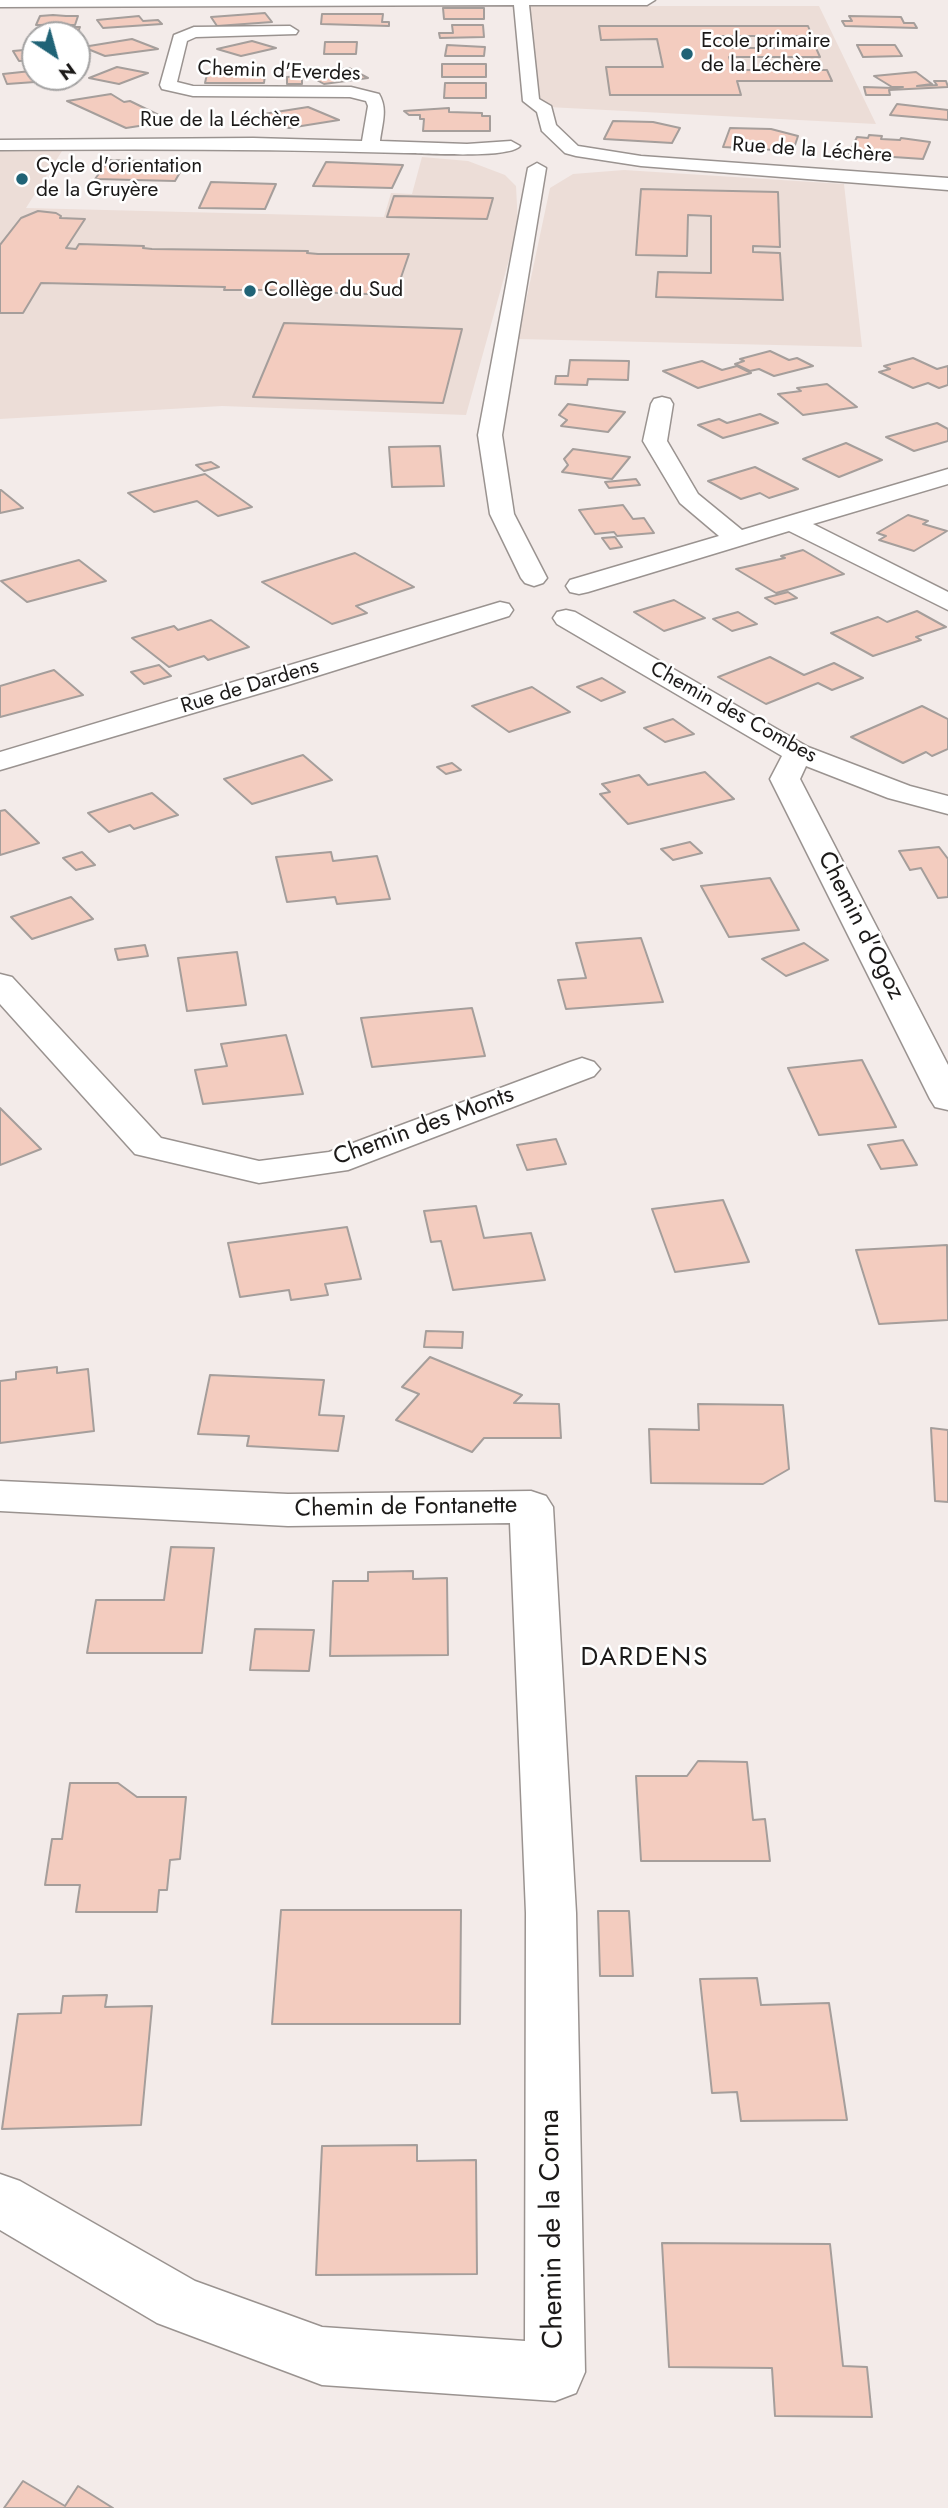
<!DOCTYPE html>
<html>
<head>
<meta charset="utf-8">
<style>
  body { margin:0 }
  #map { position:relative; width:948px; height:2508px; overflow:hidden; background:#f3ebe9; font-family:Jost,sans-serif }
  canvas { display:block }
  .north { position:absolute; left:21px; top:21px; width:70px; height:70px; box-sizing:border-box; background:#fff; border:2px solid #a4a3a3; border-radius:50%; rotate:144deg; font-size:19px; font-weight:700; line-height:28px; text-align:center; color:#1c1a19 }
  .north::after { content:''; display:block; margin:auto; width:24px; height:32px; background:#206376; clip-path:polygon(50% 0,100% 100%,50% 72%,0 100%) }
</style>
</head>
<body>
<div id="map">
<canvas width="948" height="2508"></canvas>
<div class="north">N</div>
</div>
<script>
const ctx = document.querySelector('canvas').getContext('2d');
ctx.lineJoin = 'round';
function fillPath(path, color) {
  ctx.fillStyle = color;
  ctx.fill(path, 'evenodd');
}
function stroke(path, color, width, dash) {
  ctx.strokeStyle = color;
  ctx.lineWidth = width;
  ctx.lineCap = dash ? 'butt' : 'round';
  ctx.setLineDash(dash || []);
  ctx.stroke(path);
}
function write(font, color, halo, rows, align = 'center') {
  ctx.font = font + ' Jost,sans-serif';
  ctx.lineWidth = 5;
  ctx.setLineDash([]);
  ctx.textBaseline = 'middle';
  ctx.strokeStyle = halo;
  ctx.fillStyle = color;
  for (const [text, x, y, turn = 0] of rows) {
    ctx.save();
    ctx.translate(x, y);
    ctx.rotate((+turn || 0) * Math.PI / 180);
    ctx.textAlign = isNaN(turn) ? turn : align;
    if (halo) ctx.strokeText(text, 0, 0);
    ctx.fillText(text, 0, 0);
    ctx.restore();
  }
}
fillPath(new Path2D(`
  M527,6H819L876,124L548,107L537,103Z
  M0,150L62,151L26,208L384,217L391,193L412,194L422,157L468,161L505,175L516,186L518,227L466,415L222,406L0,419Z
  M624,170L844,184L862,347L518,339L550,188L573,174Z`), '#ecddd7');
const building = new Path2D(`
  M443,8H484V19H444Z
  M265,13L272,22L217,26L211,17Z
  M322,14H383L382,22H389V26L321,24Z
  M53,15L66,16H78L75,25H36L40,16Z
  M139,16L143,21L158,20L162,24L103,28L97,20Z
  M849,16L901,17L904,23H914L917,28L845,26L842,21H852Z
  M452,25H483L484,37L440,38L439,33H453Z
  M599,26H808L812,36H722L726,48H816L820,57H729L733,70H827L832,81H737L741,95H610L606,67H663L657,39L601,40Z
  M60,27H80L78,32H57Z
  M132,39L158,49L105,56L83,47Z
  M252,41L276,48L241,56L217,49Z
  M325,42H357L356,54H324Z
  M447,45L485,47L484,56H445Z
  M857,45H895L902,56L863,57Z
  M35,49V60L19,61L13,51Z
  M442,64H486V77H442Z
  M117,67L148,73L119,84L89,78Z
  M349,68L368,78L324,84L306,74Z
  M31,71L35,72V77H47L49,81L7,84L3,74Z
  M916,72L932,84L917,86L937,85L934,81H946L948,87L889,90L890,95H866L864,87L893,88L903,87H892L874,76Z
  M253,73L252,76L265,75L264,83H205L207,74Z
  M302,76V84H287V77Z
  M445,83H486V98H444Z
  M111,94L124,102L130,101L171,121L126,128L67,101Z
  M897,104L948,110V120L890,115Z
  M308,107L339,120L289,128L257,115Z
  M449,108V112L482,113V116H490V131H423L424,119H420V115H409L404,111Z
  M613,121L653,122L680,128L672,143L604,139Z
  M730,128L771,129L798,136L793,151L723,147Z
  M869,135L882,136L881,139L900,140L901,138L930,142L923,159L849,154L857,137L868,138Z
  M109,160L186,162L175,181L95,179Z
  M326,162L403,165L392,188L313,186Z
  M211,182L276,184L265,209L199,208Z
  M641,189L778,192L780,247L753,246V252L780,253L783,300L656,297L658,272L711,273V216L688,215L687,256L636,255Z
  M394,196L493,198L487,219L387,217Z
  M38,211L56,213L61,216L60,218L85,219L66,248L76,249L79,244L144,246L143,248L152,249L308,251L307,253L318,254H409L395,295L313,292L314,290H224L225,287L41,283L23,313H0V245L21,218Z
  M284,323L462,329L443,403L253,397Z
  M770,351L789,360L797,358L813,366L774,376L759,369L750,371L735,364L744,361L740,359Z
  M913,358L937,369L948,366V385L939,388L928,383L913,388L879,372L890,369L884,366Z
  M570,360L629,361L628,380L588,379L587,385L555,384L556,376H568Z
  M702,361L722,370L737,366L751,373L698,388L663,371Z
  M827,384L857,407L803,415L778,394L801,391L797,388Z
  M568,404L625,412L608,432L561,426L567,420L559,415Z
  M760,414L778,423L723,438L698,425L719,419L727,423Z
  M937,423L948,429V441L914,451L886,437Z
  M846,443L882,460L839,477L803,459Z
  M440,446L444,486L392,487L389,447Z
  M573,449L630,457L612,479L562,472L568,465L564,459Z
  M211,462L219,467L204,471L196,465Z
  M755,467L798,489L769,498L760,493L741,499L708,481Z
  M205,474L252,507L218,516L197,501L154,512L128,493Z
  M636,479L640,485L609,488L605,482Z
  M0,490H1L23,508L0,513Z
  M623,505L633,519L644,518L654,533L617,536L614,532L595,534L579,510Z
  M908,515L928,521L923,524L947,531L914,551L879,540L886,536L877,533Z
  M615,537L622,547L610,549L602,538Z
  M803,550L844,574L776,593L736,569L785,558L781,556Z
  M355,553L414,587L356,606L367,613L332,624L262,582Z
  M79,560L106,581L27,602L1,581Z
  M788,592L797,598L775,604L765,598Z
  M674,600L705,618L664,631L634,612Z
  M917,611L946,627L916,637L921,640L873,656L831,633L878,617L887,622Z
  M738,612L757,624L732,631L713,619Z
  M211,620L249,647L208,660L204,656L169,667L132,638L174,626L178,630Z
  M770,657L804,675L834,663L863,678L832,690L818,683L766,704L718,677Z
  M159,665L171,676L144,684L131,672Z
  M54,670L83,695L0,717V686Z
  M602,678L625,692L601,701L577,687Z
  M532,687L570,712L509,732L472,706Z
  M922,706L948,719V749L932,756L926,752L903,763L851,737Z
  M673,719L694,734L665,742L644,728Z
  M303,755L332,780L252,804L224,779Z
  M452,763L461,770L446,774L437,767Z
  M705,772L734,799L628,824L600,794L610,792L602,784L639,775L648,785Z
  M152,793L178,815L134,829L130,825L109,832L88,813Z
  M5,810L39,843L0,855V811Z
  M690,842L702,853L673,860L661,849Z
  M939,847L948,859V897L938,898L921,868L910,870L899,851Z
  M82,852L95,865L76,870L63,858Z
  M331,852L333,861L377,856L390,899L337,904L335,897L287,902L276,857Z
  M770,878L799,930L729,937L701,886Z
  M71,897L93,919L32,939L11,917Z
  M641,938L663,1002L566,1009L558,980L586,978L576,943Z
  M804,943L828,960L786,976L762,959Z
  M145,945L148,956L118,960L115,949Z
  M237,952L246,1005L187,1011L178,958Z
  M472,1008L485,1056L372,1067L361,1018Z
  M286,1035L303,1094L203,1104L195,1070L227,1066L221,1044Z
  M862,1060L896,1127L819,1135L788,1068Z
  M0,1108L41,1149L0,1165Z
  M556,1139L566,1164L527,1170L517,1145Z
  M903,1140L917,1165L881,1169L868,1145Z
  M723,1200L749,1262L675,1272L652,1209Z
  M476,1206L484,1238L531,1233L545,1280L453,1290L441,1241L431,1242L424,1211Z
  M347,1227L361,1279L325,1284L328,1295L291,1300L289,1290L240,1297L228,1243Z
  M947,1245L948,1320L879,1324L856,1250Z
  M426,1331L463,1332L462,1348L424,1347Z
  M430,1357L522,1395L514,1403L559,1404L561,1438H484L472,1452L396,1420L419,1394L402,1387Z
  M57,1367V1373L88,1369L94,1431L0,1443V1381L16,1379V1372Z
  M210,1375L324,1380L319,1415L344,1416L338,1451L247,1446L249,1436L198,1434Z
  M698,1404L783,1405L789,1469L763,1484L651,1483L649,1429L699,1430Z
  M931,1428L948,1430V1502L935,1501Z
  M171,1547L214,1548L202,1653H87L96,1600H164Z
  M413,1571V1579L447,1578L448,1655L330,1656L333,1581H368V1572Z
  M255,1629L314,1630L309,1671L250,1670Z
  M698,1761L747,1762L753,1820L765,1819L770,1861H641L636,1776H687Z
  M70,1783H118L137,1797H186L180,1859L170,1860L167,1890H159L157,1912H76L80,1885H45L52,1839H62Z
  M281,1910H461L460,2024H272Z
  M598,1911H629L633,1976H600Z
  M757,1978L761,2005L829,2003L847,2120L741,2121L737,2092L712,2093L700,1979Z
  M107,1995L105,2007L152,2006L141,2125L2,2129L18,2014L61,2013L63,1996Z
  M417,2145V2161L476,2160L477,2274L316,2275L322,2146Z
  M662,2243L830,2244L843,2366L867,2367L872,2417L775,2416L772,2368L669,2367Z
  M23,2481L65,2506L78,2486L113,2508H4Z`);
fillPath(building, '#f3ccbf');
stroke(building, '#a59e9b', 2);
const minor = new Path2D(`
  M0,0H655L647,5H529L539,99L551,106L556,125L578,146L641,156L948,178V190L641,166L576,156L565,153L542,131L537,112L523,101L514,5L0,7Z
  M290,26L298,31L296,34L196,37L187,41L177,82L193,86L351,87L379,94C388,109 382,124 380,141L467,144L511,141L520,146C509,159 425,153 405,153C270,149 135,149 0,150V140L253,138L362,141L368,106L366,101L350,97L193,96L162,89L160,85L174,35L194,27Z
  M537,163L546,168L502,435L514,514L547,578L543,583L534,586L525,583L521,578L490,514L478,435L528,168Z
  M662,397L670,399L673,404L667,441L698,494L742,530L948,469V484L813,524L948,592V610L789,531L588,592L579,594L570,592L566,586L570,580L719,536L680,503L643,441L651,404L654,399Z
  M500,602L509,604L513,610L509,616L288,685L0,770V752Z
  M566,610L575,612L808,747L910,786L948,796V814L888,798L806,766L800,779L948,1065V1110L935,1107L930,1099L770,779L782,756L557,624L553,618L557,612Z
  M0,974L12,977L161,1138L259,1161L329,1152L570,1062L582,1058L594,1062L600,1069L594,1076L348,1170L259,1183L135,1154L0,1004Z
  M0,1481L288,1494L531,1491L546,1496L553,1507L576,1913L585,2372L576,2393L555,2401L322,2385L157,2323L0,2230V2174L20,2181L195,2281L322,2327L525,2341L526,1913L510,1523L288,1526L0,1511Z`);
stroke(minor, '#9a9390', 3);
fillPath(minor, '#fff');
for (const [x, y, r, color] of [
  [687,54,7,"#206376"],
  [22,179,7,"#206376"],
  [250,291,7,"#206376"]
]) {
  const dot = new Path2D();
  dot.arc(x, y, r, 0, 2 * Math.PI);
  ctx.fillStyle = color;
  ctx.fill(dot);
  stroke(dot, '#fff', 2.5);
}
write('21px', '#1c1a19', '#fff', [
  ["Ecole primaire",701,42],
  ["de la Léchère",701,66],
  ["Cycle d'orientation",36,167],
  ["de la Gruyère",36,191],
  ["Collège du Sud",264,291]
], 'left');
write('21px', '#1c1a19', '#fff', [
  ["Chemin d'Everdes",279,72,2],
  ["Rue de la Léchère",220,121],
  ["Rue de la Léchère",812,151,4],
  ["Rue de Dardens",250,687,-17],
  ["Chemin des Combes",733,713,29]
]);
write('24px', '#1c1a19', '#fff', [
  ["Chemin d'Ogoz",860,926,63],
  ["Chemin des Monts",424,1127,-20],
  ["Chemin de Fontanette",406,1508,-1]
]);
ctx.letterSpacing = '2px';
write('26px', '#1c1a19', '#fff', [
  ["DARDENS",645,1659]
]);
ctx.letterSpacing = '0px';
write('28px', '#1c1a19', '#fff', [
  ["Chemin de la Corna",553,2229,-91]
]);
</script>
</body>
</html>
